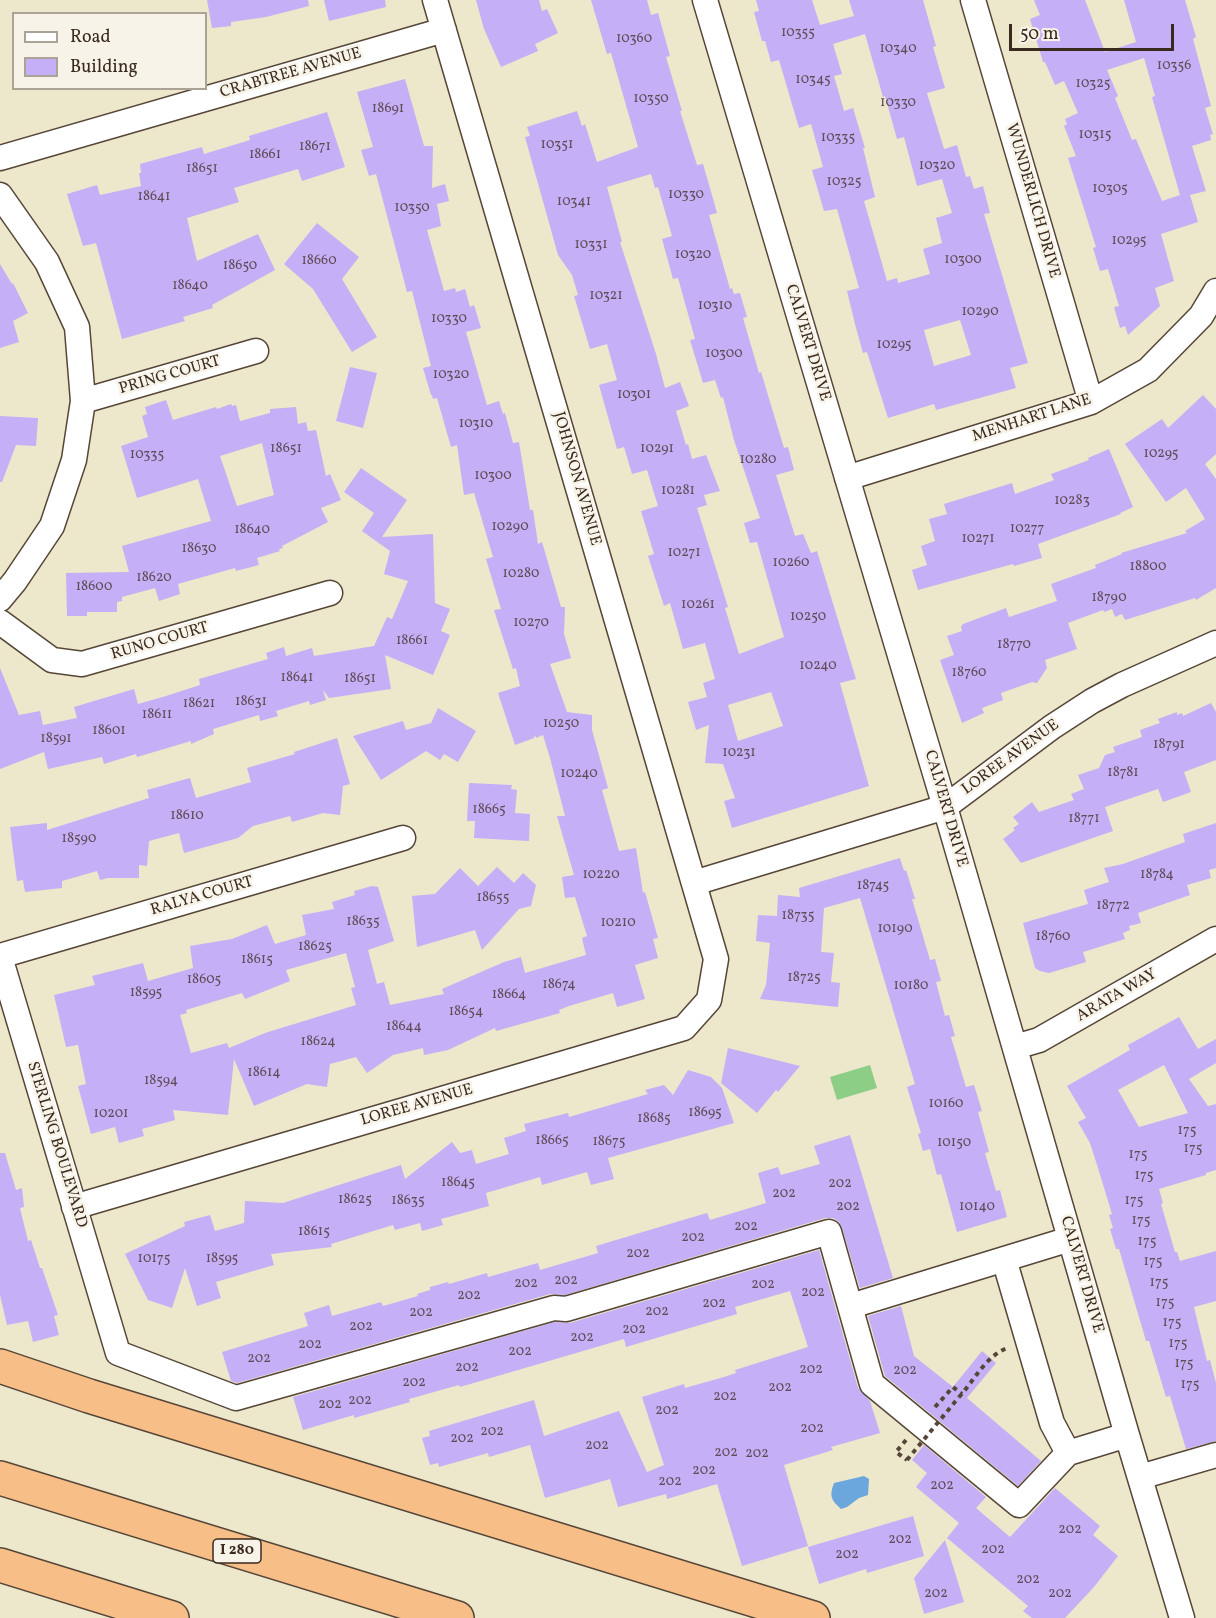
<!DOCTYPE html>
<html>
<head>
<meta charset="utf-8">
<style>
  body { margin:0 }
  #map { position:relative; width:1216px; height:1618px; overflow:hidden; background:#ede7cb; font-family:Vollkorn,serif }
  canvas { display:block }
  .legend { position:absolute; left:12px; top:12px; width:195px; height:78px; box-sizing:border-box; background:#f7f3e8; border:2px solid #aca397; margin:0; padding:8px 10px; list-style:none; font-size:18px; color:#3b2a1e }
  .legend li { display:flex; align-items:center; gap:12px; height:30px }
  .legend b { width:30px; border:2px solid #aca397 }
  .scale { position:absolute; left:1009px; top:24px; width:165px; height:27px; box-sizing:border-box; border:3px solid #3b2a1e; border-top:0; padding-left:8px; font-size:18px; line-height:21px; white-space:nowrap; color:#3b2a1e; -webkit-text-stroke:4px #f7f3e8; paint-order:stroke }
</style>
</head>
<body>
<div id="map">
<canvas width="1216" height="1618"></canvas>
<ul class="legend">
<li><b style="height:8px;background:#fff"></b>Road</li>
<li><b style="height:16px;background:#c5aff7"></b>Building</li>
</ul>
<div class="scale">50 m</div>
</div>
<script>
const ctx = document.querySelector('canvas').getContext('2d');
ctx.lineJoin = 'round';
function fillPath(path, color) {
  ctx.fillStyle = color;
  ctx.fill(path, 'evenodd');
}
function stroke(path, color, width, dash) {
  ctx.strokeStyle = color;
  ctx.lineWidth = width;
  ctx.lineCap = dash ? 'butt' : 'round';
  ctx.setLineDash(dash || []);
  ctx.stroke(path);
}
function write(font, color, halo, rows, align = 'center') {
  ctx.font = font + ' Vollkorn,serif';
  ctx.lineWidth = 5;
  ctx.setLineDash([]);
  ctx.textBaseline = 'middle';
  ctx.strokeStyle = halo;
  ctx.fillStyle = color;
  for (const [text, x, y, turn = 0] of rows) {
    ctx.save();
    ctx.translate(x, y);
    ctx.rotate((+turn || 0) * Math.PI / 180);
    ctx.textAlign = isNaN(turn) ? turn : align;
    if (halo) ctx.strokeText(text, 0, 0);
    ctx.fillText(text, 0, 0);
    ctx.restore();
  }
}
fillPath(new Path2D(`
  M870,1065L877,1088L837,1100L830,1077Z`), '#8dce86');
fillPath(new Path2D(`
  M864,1476L869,1479L868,1495L859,1498L847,1507L841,1509C831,1500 829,1496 834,1483Z`), '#6ba7dc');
fillPath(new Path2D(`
  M207,0H308L309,6L266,17L231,22V26L212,28Z
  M324,0H385L386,7L329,21Z
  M476,0H539L542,11L547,9L558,33L535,44L538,51L501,67L484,29Z
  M591,0H647L651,15L658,13L670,56L666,57L682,111H680L697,165L703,164L714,202L717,213L709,215L730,289L732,288L734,294L740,293L747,317L743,318L759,373L761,372L784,448L788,447L794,470L776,475L795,536L803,534L811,553L817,551L856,679L840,683L869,786L732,828L724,801L735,798L723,764L705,763L709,725L696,730L688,702L707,697L703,683L715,679L705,643L683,649L670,603L664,606L648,556L654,554L641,511L658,506L647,470L632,474L624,447L617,449L599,385L617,380L607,344L590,349L574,296L578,295L572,275L558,255L525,137L530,136L527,127L577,111L582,126L585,124L597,162L638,147L611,53L607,54ZM651,174L655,188L658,187L672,236L662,239L673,279L678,278L695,339L690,340L703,383L715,380L721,398L723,397L734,440L760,518L744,523L750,543L757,542L784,637L739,654L725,608L728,607L697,508L707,505L704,495L720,491L706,455L692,459L688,444L686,445L676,411L689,406L680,382L665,388L656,354L620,242H622L607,187ZM771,692L783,726L738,741L728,705Z
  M756,0H812L820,25L854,16L849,0H923L936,46L933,47L945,88L927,93L944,149L957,145L966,177L970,176L974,189L983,186L990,213L984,214L1028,363L1010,368L1016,388L936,410L934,404L888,418L867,352L863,353L855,324L847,291L859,288L837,209L824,211L812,170L823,167L811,124L799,128L779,60L771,62L765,41H762L754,12L759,11ZM865,34L883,97L885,96L897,139L904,137L917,186L942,179L952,213L936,218L942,243L923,249L930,274L898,283L897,278L887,281L864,201L875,197L863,148H865L853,108L844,111L834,76L842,74L833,44ZM960,320L971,355L934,366L924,330Z
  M1034,0H1085L1105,52L1136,42L1124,0H1185L1196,37L1193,39L1211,106L1205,108L1213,134L1210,135L1211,140L1192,146L1206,191L1190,195L1198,222L1161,234L1174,281L1155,288L1160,306L1128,335L1125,326L1120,328L1114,307L1119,306L1108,269L1100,271L1093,248L1096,247L1068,158L1076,156L1064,126L1067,124L1065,119L1078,113L1064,81L1055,85L1045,62H1043L1030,19L1040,15ZM1144,58L1155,96L1152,97L1180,195L1162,201L1136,139L1132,140L1115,98L1118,96L1107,70Z
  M405,79L424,146H433L432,188L445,184L449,201L437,204L441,226L427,230L444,291L455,288L456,292L465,289L470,307L474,305L481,328L466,332L487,405L499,401L503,414L505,413L513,443L519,442L530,510H533L538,544L542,542L561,607H565L564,634L571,658L550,664L567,712L592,715V730L608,788L602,790L619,851L636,848L643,893L645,892L658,938L653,939L658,958L635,965L645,999L617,1007L613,993L569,1006L559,1010L560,1013L496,1031L495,1028L448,1050L424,1055L423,1048L393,1055L367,1073L356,1057L330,1064L327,1087L307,1084L254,1106L234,1059L228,1115L173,1110L175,1120L142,1129L144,1136L119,1143L115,1127L91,1134L78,1086L86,1084L78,1045L66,1047L54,995L95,985L92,976L143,963L148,981L193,968L190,946L232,939L267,925L275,944L306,935L302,915L334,909L332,902L355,895L354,891L372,886L378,887L394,941L368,950L377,984L384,982L390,1005L444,994L442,989L504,962L521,957L525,973L586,955L582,938L587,936L575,897L565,898L562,877L574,875L557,816H565L550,758L543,735L536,738L535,735L534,738L515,745L498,693L520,686L516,668L513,669L494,610L501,609L486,559L493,557L474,493L464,495L457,445L451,447L437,398L433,399L432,395H431L423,368L431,366L412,291L407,292L376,174L369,176L361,150L373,147L357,92ZM346,953L355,987L351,988L356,1005L265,1033L229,1048L227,1043L191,1053L180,1015L187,1013L186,1010L242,993L245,999L290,981L286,970Z
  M327,112L345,167L302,181L298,169L234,188L239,202L187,218L197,261L258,234L275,270L212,305L213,308L183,317L185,321L122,339L96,243L83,246L67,194L97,185L100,195L141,186L139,173H141L140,164L202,147L204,154L250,140L249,136Z
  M317,223L359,257L342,279L377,337L352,352L313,289L284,264Z
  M0,264L12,284L13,283L28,313L13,321L19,342L0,348Z
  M350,367L377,373L363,428L336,421Z
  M1203,395L1216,409V454L1205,464L1216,479V588L1196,600L1195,598L1125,620L1122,614L1115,617L1112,609L1104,612L1103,610L1068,623L1077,649L1045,660L1047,668L1037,683L1032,682L1001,693L1003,700L982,708L984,713L962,723L940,660L954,655L947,636L962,631L961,627L963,624L1006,608L1009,617L1057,601L1051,584L1096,568L1095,565L1122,554L1121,553L1187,533L1185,531L1205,519L1186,488L1166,502L1125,444L1162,419L1168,428Z
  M166,400L173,420L216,407L217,409L231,404L232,406L236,405L240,421L270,413V409L296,407L298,424L306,422L308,431L316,430L326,476L330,474L341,500L321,508L328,522L282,546L283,548L279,549L280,551L257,558L259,565L236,571L235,568L178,584L180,594L159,601L155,588L122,597V601L117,602V612H87V616H67L66,573L129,572L122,546L211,521L198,479L137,498L121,446L148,437L142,416L147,414L145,407ZM262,443L274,495L237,506L220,456Z
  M0,416L38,418L36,446L16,445L2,482H0Z
  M1109,449L1133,507L1120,513L1121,514L1038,544L1042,558L1014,566L1013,564L918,590L912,570L927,565L921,546L935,541L929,519L947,514L944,504L1012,483L1015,494L1054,480L1051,474L1089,460L1088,458Z
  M361,468L407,500L382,537L433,534L435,603L450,609L441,631L450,635L433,675L385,655L391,689L329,698L323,690L326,700L310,705L309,701L276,711L278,716L260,721L259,715L213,729L214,734L191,744V741L137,757L136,754L104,764L102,757L48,769L44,752L0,769V668L19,715L40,711L43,725L77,718L74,707L134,689L138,704L166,696L200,685L199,679L268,659L266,653L284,647L286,656L312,648L314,656L374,646L387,617L392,619L408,581L384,574L390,551L362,531L374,513L344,492Z
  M1211,703L1216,712V760L1184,772L1191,792L1163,802L1158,789L1105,807L1113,831L1021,863L1003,839L1015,830L1013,828L1019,824L1013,817L1032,802L1039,812L1074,800L1071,794L1084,789L1078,775L1099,768L1105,755L1115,752L1113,747L1142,737L1140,730L1160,723L1158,719L1177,712V715L1182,713L1183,716Z
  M438,708L476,731L458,762L444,754L440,760L426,751L381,780L353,736L403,721L406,730L431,723Z
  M337,738L350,784L343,786L340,815L323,813L292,822L290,816L253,826L238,838L184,853L179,833L149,841L147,866L139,865V878H108L100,880L97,871L62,881V888L25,892L23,880L17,881L10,827L47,823V830L149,798L147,790L190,778L196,798L251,782L247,768L295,754L294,752Z
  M469,783L512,785L511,789L517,790L515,813L530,814L529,841L474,838L475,821H467Z
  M1216,823V868L1209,870L1211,878L1187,885L1190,895L1138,913L1141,923L1129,926L1130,930L1123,933L1125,939L1083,952L1086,962L1049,973L1040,971L1035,968L1023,923L1088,904L1084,890L1109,882L1104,868L1123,864L1185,842L1183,834Z
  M900,858L904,871L906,870L915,899H912L930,960L935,959L941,981L936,982L945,1016L949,1015L955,1036L951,1037L966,1087L974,1085L982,1111L978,1112L989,1152L985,1153L996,1191L1000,1190L1007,1217L957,1232L941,1174L937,1175L930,1149L923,1151L918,1134L921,1133L907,1087L915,1084L860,898L824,908L821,952L834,953L831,982L840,983L838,1007L760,999L766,985L770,943L756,941L758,915L777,916L778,895L800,897L799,888Z
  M497,867L514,883L523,873L536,885L531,906L519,909L482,950L475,930L417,947L412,896L435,894L460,868L478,886Z
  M1179,1017L1198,1049L1216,1039V1063L1189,1079L1208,1106L1216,1104V1170L1206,1173V1175L1159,1189L1163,1203L1161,1204L1175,1252H1177L1180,1261L1216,1251V1301L1194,1307L1207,1361L1210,1360L1216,1383V1441L1186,1449L1170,1396L1166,1397L1149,1341H1146L1119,1249H1116L1110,1229L1113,1228L1109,1215L1112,1214L1098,1168L1090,1143L1078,1122L1086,1118L1067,1086L1130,1050L1128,1045ZM1164,1065L1188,1113L1139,1127L1118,1090Z
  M728,1048L800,1066L778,1092L776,1090L757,1113L721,1083Z
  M688,1070L711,1077L722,1088L734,1123L608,1158L614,1179L591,1185L587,1172L542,1185L540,1177L486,1193L489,1206L441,1219L443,1225L422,1231L420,1223L395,1230L393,1225L331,1244L332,1247L271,1254L274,1265L216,1282L221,1298L197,1306L185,1268L172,1308L148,1300L125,1254L185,1226L184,1222L210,1215L215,1231L244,1223L245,1201L283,1203L401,1165L405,1179L452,1142L460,1153L472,1150L476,1164L509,1154L504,1138L526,1131L524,1124L568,1113L569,1117L648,1094L645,1090L664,1085L673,1095Z
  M850,1135L893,1278L860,1288L842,1228L839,1222L833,1218H825L565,1295L550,1294L237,1383L231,1381L222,1352L308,1326L304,1313L329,1305L332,1316L381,1302L383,1306L418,1296L417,1294L430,1290V1287L448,1282L449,1284L487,1273L488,1277L538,1263L540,1270L598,1253L596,1246L683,1220L707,1213L710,1220L766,1203L758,1173L778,1167L781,1175L820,1164L814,1146Z
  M0,1153H5L16,1190L22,1188L24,1207L20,1208L28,1241L31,1240L40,1268H42L58,1315L54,1316L59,1335L33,1342L28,1321L7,1325L0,1295Z
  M819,1250L858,1388L870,1401L880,1433L831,1447L833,1450L784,1465L808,1546L742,1566L717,1484L667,1499L666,1494L618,1507L610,1479L545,1498L530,1445L489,1457L488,1453L439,1467L438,1463L430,1465L422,1438L430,1436L429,1431L534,1400L544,1436L619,1411L647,1472L664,1465L642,1397L684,1384L685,1388L724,1377L736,1373L735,1370L808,1347L790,1291L735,1307L737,1314L626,1347L624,1339L460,1387L459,1385L409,1399L410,1402L354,1418V1415L303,1430L293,1397L555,1322L570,1323Z
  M901,1306L914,1356L953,1387L982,1351L996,1363L967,1398L1041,1461L1018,1486L885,1376L868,1316Z
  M924,1445L986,1497L976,1508L1010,1537L1055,1488L1100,1526L1093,1535L1118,1556L1094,1587L1065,1618H1032L1023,1611L1028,1606L947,1538L959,1523L916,1487L927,1473L912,1460Z
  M913,1516L924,1556L867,1573L866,1569L819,1584L808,1547Z
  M945,1540L964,1602L924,1614L914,1578Z`), '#c5aff7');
const minor = new Path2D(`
  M705,0L945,807L1127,1435L1182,1618
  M973,0L1091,402
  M0,158L444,30
  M0,195L47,262L77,327L83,401L74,460L52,526L15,581L0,599
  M83,401L256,351
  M847,478L1091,402L1148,370L1201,316L1216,291
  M0,622L52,660L82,664L330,593
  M694,883L945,807L1052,727L1092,701L1122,685L1216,643
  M0,956L403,838
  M0,957L118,1353L236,1398L554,1308L566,1309L829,1232L872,1384L1019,1505L1068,1453L1127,1435
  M1015,1047L1039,1040L1216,939
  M74,1207L684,1028L709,1000L716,959L435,0
  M1004,1259L1052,1423L1068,1453
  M851,1306L1070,1239
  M1140,1477L1216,1455`);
const highway = new Path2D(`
  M0,1366L89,1396L813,1618
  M0,1478L457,1618
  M0,1565L172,1618`);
stroke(minor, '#564638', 27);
stroke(highway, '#564638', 36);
stroke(new Path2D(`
  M959,1397C974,1381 986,1355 1008,1348
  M935,1407L953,1387L962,1394
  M906,1440L896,1452L907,1460`), '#564638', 4, [4.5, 4.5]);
stroke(minor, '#fff', 24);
stroke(highway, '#f7be87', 33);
stroke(new Path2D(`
  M907,1460L959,1397`), '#564638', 4, [4.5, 4.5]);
write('14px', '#5e4b54', null, [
  ["10355",798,33],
  ["10360",634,39],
  ["10340",898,49],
  ["10356",1174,66],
  ["10345",813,80],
  ["10325",1093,84],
  ["10350",651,99],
  ["10330",898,103],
  ["18691",388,109],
  ["10315",1095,135],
  ["10335",838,138],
  ["10351",557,145],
  ["18671",315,147],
  ["18661",265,155],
  ["10320",937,166],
  ["18651",202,169],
  ["10325",844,182],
  ["10305",1110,189],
  ["10330",686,195],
  ["18641",154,197],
  ["10341",574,202],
  ["10350",412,208],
  ["10295",1129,241],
  ["10331",591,245],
  ["10320",693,255],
  ["10300",963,260],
  ["18660",319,261],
  ["18650",240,266],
  ["18640",190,286],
  ["10321",606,296],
  ["10310",715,306],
  ["10290",980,312],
  ["10330",449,319],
  ["10295",894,345],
  ["10300",724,354],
  ["10320",451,375],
  ["10301",634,395],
  ["10310",476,424],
  ["18651",286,449],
  ["10291",657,449],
  ["10295",1161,454],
  ["10335",147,455],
  ["10280",758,460],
  ["10300",493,476],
  ["10281",678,491],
  ["10283",1072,501],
  ["10290",510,527],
  ["10277",1027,529],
  ["18640",252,530],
  ["10271",978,539],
  ["18630",199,549],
  ["10271",684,553],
  ["10260",791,563],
  ["18800",1148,567],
  ["10280",521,574],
  ["18620",154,578],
  ["18600",94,587],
  ["18790",1109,598],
  ["10261",698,605],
  ["10250",808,617],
  ["10270",531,623],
  ["18661",412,641],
  ["18770",1014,645],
  ["10240",818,666],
  ["18760",969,673],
  ["18641",297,678],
  ["18651",360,679],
  ["18631",251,702],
  ["18621",199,704],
  ["18611",157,715],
  ["10250",561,724],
  ["18601",109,731],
  ["18591",56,739],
  ["18791",1169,745],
  ["10231",739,753],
  ["18781",1123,773],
  ["10240",579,774],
  ["18665",489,810],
  ["18610",187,816],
  ["18771",1084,819],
  ["18590",79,839],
  ["10220",601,875],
  ["18784",1157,875],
  ["18745",873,886],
  ["18655",493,898],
  ["18772",1113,906],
  ["18735",798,916],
  ["18635",363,922],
  ["10210",618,923],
  ["10190",895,929],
  ["18760",1053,937],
  ["18625",315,947],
  ["18615",257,960],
  ["18725",804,978],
  ["18605",204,980],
  ["18674",559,985],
  ["10180",911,986],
  ["18595",146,993],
  ["18664",509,995],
  ["18654",466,1012],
  ["18644",404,1027],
  ["18624",318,1042],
  ["18614",264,1073],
  ["18594",161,1081],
  ["10160",946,1104],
  ["18695",705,1113],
  ["10201",111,1114],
  ["18685",654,1119],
  ["175",1187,1131],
  ["18665",552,1141],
  ["18675",609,1142],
  ["10150",954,1143],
  ["175",1193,1149],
  ["175",1138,1155],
  ["175",1144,1176],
  ["18645",458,1183],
  ["202",840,1184],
  ["202",784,1194],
  ["18625",355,1200],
  ["18635",408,1201],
  ["175",1134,1201],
  ["202",848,1207],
  ["10140",977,1207],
  ["175",1141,1221],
  ["202",746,1227],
  ["18615",314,1232],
  ["202",693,1238],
  ["175",1147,1242],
  ["202",638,1254],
  ["10175",154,1259],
  ["18595",222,1259],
  ["175",1153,1262],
  ["202",566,1281],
  ["175",1159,1283],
  ["202",526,1284],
  ["202",763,1285],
  ["202",813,1293],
  ["202",469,1296],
  ["175",1165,1303],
  ["202",714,1304],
  ["202",657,1312],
  ["202",421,1313],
  ["175",1172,1323],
  ["202",361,1327],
  ["202",634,1330],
  ["202",582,1338],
  ["175",1178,1344],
  ["202",310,1345],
  ["202",520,1352],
  ["202",259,1359],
  ["175",1184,1364],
  ["202",467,1368],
  ["202",811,1370],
  ["202",905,1371],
  ["202",414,1383],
  ["175",1190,1385],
  ["202",780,1388],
  ["202",725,1397],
  ["202",360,1401],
  ["202",330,1405],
  ["202",667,1411],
  ["202",812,1429],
  ["202",492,1432],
  ["202",462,1439],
  ["202",597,1446],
  ["202",726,1453],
  ["202",757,1454],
  ["202",704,1471],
  ["202",670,1482],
  ["202",942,1486],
  ["202",1070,1530],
  ["202",900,1540],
  ["202",993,1550],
  ["202",847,1555],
  ["202",1028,1580],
  ["202",936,1594],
  ["202",1060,1594]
]);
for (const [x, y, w] of [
  [237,1551,48]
]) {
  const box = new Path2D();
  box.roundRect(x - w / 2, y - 12, w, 24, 4.5);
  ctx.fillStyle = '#f7f3e8';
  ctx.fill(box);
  stroke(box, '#3b2a1e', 1.5);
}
write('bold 15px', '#3b2a1e', null, [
  ["I 280",237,1551]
]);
write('16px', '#3b2a1e', '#f7f3e8', [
  ["CRABTREE AVENUE",291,74,-16],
  ["WUNDERLICH DRIVE",1032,201,74],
  ["CALVERT DRIVE",807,343,73],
  ["PRING COURT",170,376,-16],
  ["MENHART LANE",1032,419,-18],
  ["JOHNSON AVENUE",576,479,74],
  ["RUNO COURT",160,642,-16],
  ["LOREE AVENUE",1011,758,-36],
  ["CALVERT DRIVE",945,809,74],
  ["RALYA COURT",202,897,-16],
  ["ARATA WAY",1117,996,-30],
  ["LOREE AVENUE",417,1106,-16],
  ["STERLING BOULEVARD",56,1145,73],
  ["CALVERT DRIVE",1081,1275,74]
]);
</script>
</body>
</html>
